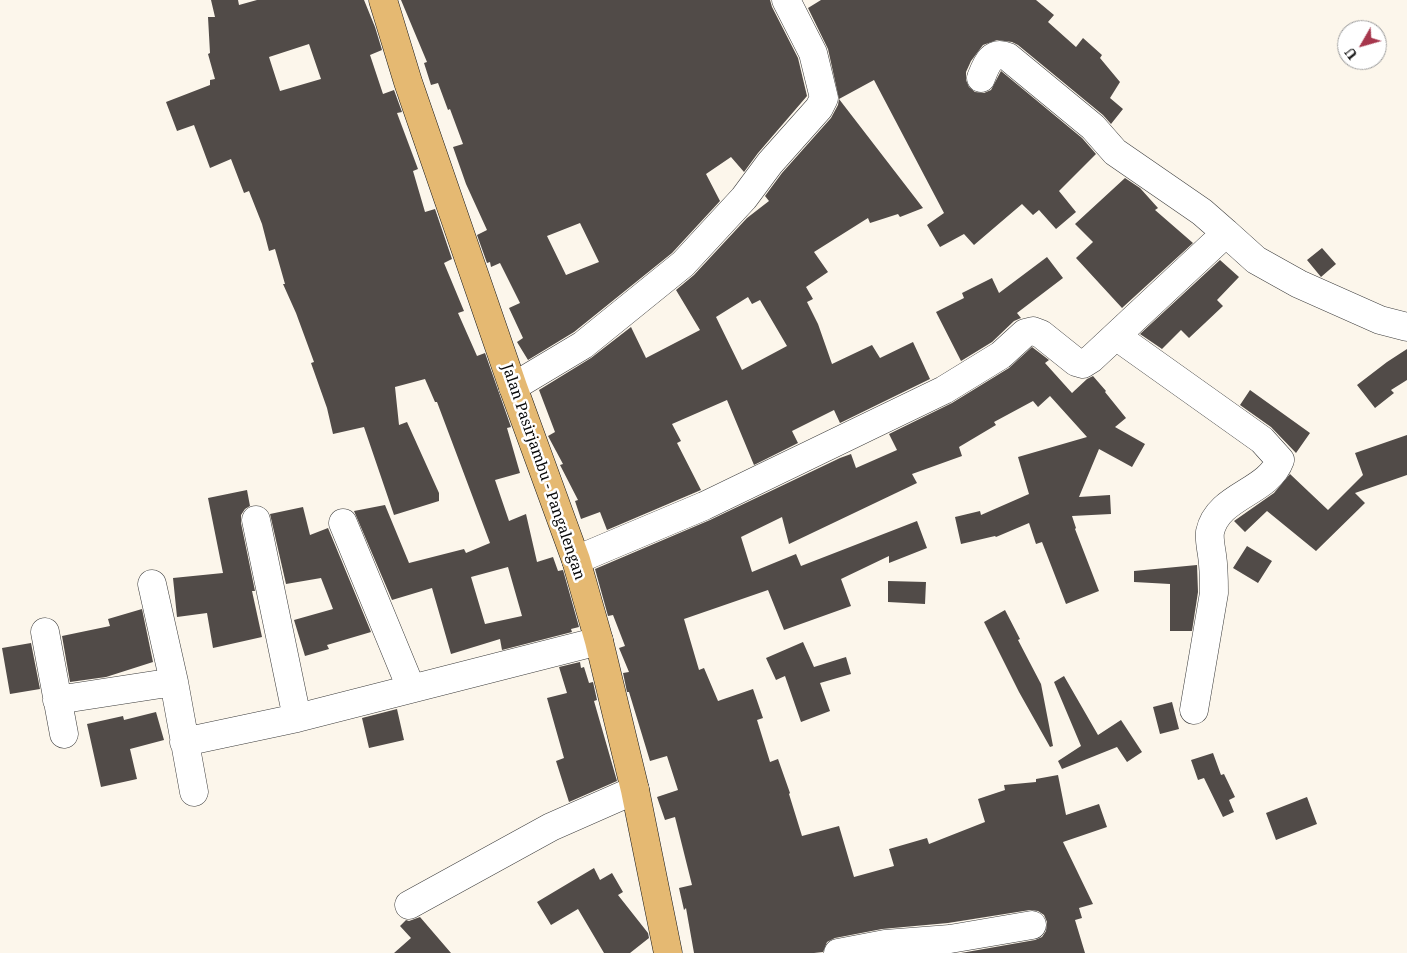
<!DOCTYPE html>
<html>
<head>
<meta charset="utf-8">
<style>
  body { margin:0 }
  #map { position:relative; width:1407px; height:953px; overflow:hidden; background:#fcf6eb; font-family:"Noto Serif",serif }
  canvas { display:block }
  .north { position:absolute; left:1337px; top:20px; width:50px; height:50px; box-sizing:border-box; background:#fff; border:1px solid #9d9d9d; border-radius:50%; rotate:232deg; font-size:14px; font-weight:700; line-height:20px; text-align:center; color:#0a0a0a }
  .north::after { content:''; display:block; margin:auto; width:18px; height:22px; background:#a6364c; clip-path:polygon(50% 0,100% 100%,50% 72%,0 100%) }
</style>
</head>
<body>
<div id="map">
<canvas width="1407" height="953"></canvas>
<div class="north">U</div>
</div>
<script>
const ctx = document.querySelector('canvas').getContext('2d');
ctx.lineJoin = 'round';
function fillPath(path, color) {
  ctx.fillStyle = color;
  ctx.fill(path, 'evenodd');
}
function stroke(path, color, width, dash) {
  ctx.strokeStyle = color;
  ctx.lineWidth = width;
  ctx.lineCap = dash ? 'butt' : 'round';
  ctx.setLineDash(dash || []);
  ctx.stroke(path);
}
function write(font, color, halo, rows, align = 'center') {
  ctx.font = font + ' "Noto Serif",serif';
  ctx.lineWidth = 5;
  ctx.setLineDash([]);
  ctx.textBaseline = 'middle';
  ctx.strokeStyle = halo;
  ctx.fillStyle = color;
  for (const [text, x, y, turn = 0] of rows) {
    ctx.save();
    ctx.translate(x, y);
    ctx.rotate((+turn || 0) * Math.PI / 180);
    ctx.textAlign = isNaN(turn) ? turn : align;
    if (halo) ctx.strokeText(text, 0, 0);
    ctx.fillText(text, 0, 0);
    ctx.restore();
  }
}
fillPath(new Path2D(`
  M211,0H238L239,5L257,0H364L375,27L382,50L370,55L383,94L394,90L402,112L397,113L418,169L413,171L425,212L435,209L452,259L444,263L464,311L458,313L477,356L485,353L511,427L507,428L520,473L495,480L509,521L526,514L537,562L553,557L558,571L563,570L579,627L571,629L572,632L502,650L500,639L451,654L432,588L392,600L354,511L385,505L409,563L464,549L466,553L490,543L437,402H435L425,379L395,387L399,425L407,422L439,493V501L394,515L364,427L333,434L327,408L311,363L314,362L296,313L283,284H285L275,249L269,251L262,224L249,191L244,193L231,159L210,168L194,125L177,131L166,102L210,85V80L215,79L208,54L210,53L208,17H215ZM309,44L321,79L280,91L269,57ZM508,567L522,616L485,624L471,577Z
  M401,0H770L772,7L798,58L807,96L758,153L744,172L731,157L706,174L720,201L672,253L574,332L528,360L517,342L523,338L509,308L520,303L500,263L491,267L490,262L487,263L477,235L487,230L466,184L453,147L463,144L450,109L448,110L438,83L431,85L424,63L427,62ZM580,223L599,262L566,275L547,236Z
  M821,0H1036L1054,15L1048,22L1076,47L1083,38L1102,55L1100,58L1120,82L1110,98L1123,109L1111,124L1103,115L1018,45L1012,42L997,40L983,45L971,61L966,72V80L969,87L975,92L984,93L991,90L1001,71L1082,138L1096,154L1059,191L1076,212L1056,229L1039,210L1033,215L1022,204L974,245L964,234L940,247L927,225L944,213L874,80L839,99L828,49L808,8Z
  M839,99L923,208L900,217L898,214L870,223L868,218L814,252L828,272L806,287L813,299L807,302L818,324L832,364L872,345L880,358L913,342L930,379L840,423L834,410L792,431L798,443L754,465L727,400L672,424L681,441L677,443L701,490L607,530L600,512L581,519L575,501L578,500L560,465L563,464L548,436L555,432L539,390L591,358L631,327L646,358L700,330L676,290L694,275L747,218L769,201L765,196L782,173L831,118L838,105ZM748,297L752,304L760,300L787,346L742,370L716,317Z
  M1125,178L1140,188L1158,208L1155,210L1193,243L1122,308L1076,258L1093,242L1075,224Z
  M1322,248L1336,264L1321,277L1307,260Z
  M1047,257L1063,278L1017,313L1021,318L1014,321L992,342L961,361L936,312L964,298L962,293L992,278L999,293Z
  M1220,260L1239,277L1217,300L1223,306L1205,323L1189,338L1181,330L1162,349L1140,334Z
  M1032,347L1049,360L1045,363L1072,393L1087,379L1093,376L1106,391L1105,392L1126,418L1115,427L1145,444L1132,467L1099,449L1079,497L1110,495L1111,514L1072,516L1076,528L1075,529L1099,591L1066,604L1042,542L1036,544L1029,523L996,537L995,536L961,544L955,517L980,511L981,515L1029,494L1018,457L1087,437L1050,396L1038,407L1033,401L994,422L996,425L959,447L962,456L912,474L917,483L789,544L782,517L741,537L752,572L796,554L801,566L917,521L927,548L889,563V556L841,579L851,606L784,630L768,590L684,619L699,670L704,668L718,701L753,689L763,718L757,720L770,762L778,759L790,793L789,794L802,836L839,826L854,877L894,866L889,849L927,838L929,844L985,822L978,799L1005,790L1004,785L1036,782V779L1058,775L1066,815L1099,804L1107,827L1063,842L1093,904L1079,908L1082,918L1075,920L1085,953H961L1035,940L1042,937L1046,931L1047,922L1044,915L1038,911L1030,910L948,923L882,929L835,938L827,942L823,952L814,953H694L686,908L684,910L679,888L692,885L675,817L665,820L657,797L678,790L667,756L650,761L629,692H627L623,673L629,672L619,648L625,646L613,615L608,616L595,569L710,520L840,458L851,454L856,468L897,450L889,434L952,403L1009,368Z
  M1407,349V380L1391,390L1394,393L1375,408L1357,385L1387,362Z
  M1250,390L1310,433L1296,453L1271,427L1240,405Z
  M1407,435V475L1355,493L1365,503L1316,551L1267,511L1245,532L1234,521L1274,493L1290,474L1328,510L1363,475L1355,453Z
  M247,490L250,506L245,509L241,515V523L255,591H252L262,637L213,648L207,613L177,617L173,578L223,573L208,498Z
  M303,507L310,535L328,528L371,632L327,645L329,649L305,656L294,620L333,609L321,578L286,584L270,514Z
  M1247,546L1272,561L1258,583L1233,568Z
  M1197,565L1198,592L1192,631H1170V584L1134,582V571Z
  M888,581L926,582L925,604L888,602Z
  M142,609L153,662L106,677L70,682L62,636L110,626L108,619Z
  M1005,610L1020,639L1018,640L1041,684L1053,746L1050,747L1019,692L984,622Z
  M803,642L814,667L846,657L851,674L820,683L830,711L801,722L785,676L776,680L766,658Z
  M31,643L40,689L10,694L2,648Z
  M580,662L581,668L584,667L589,683L593,682L597,700L594,701L617,781L569,802L556,761L564,758L547,698L567,693L559,667Z
  M1064,676L1098,735L1121,720L1142,752L1127,762L1117,747L1062,769L1058,761L1081,746L1054,682Z
  M1172,702L1179,729L1160,734L1153,707Z
  M397,709L404,740L369,748L362,718Z
  M156,712L164,740L130,749L137,779L101,787L87,724L123,716L124,720Z
  M1213,753L1221,775L1224,774L1235,797L1229,800L1234,812L1223,817L1204,778L1198,780L1191,760Z
  M1307,797L1317,824L1276,840L1266,813Z
  M594,868L600,880L612,873L623,892L618,895L648,933L649,938L630,953H604L578,909L551,925L537,902Z
  M420,917L451,953H394L411,938L400,926L406,920L409,921Z`), '#514b48');
const minor = new Path2D(`
  M981,78C986,65 991,50 1008,57L1093,127L1115,152L1202,212L1226,233
  M1116,336L1262,440L1280,460C1268,493 1218,495 1210,532C1209,539 1211,548 1212,555C1214,568 1214,580 1214,593L1194,710
  M513,387L583,345L683,264L744,198L770,163L819,108L824,98L813,53L786,0
  M256,520L297,718
  M343,523L411,688
  M576,560L704,506L944,390L1001,355L1025,333L1033,331L1041,334L1076,362L1083,364L1091,359L1226,233L1256,260L1299,284L1380,320L1407,327
  M152,584L174,682L194,792
  M45,632L64,734
  M57,700L174,682
  M184,742L297,718L599,641
  M409,905L551,827L635,790
  M838,953L885,944L950,939L1032,925`);
const major = new Path2D(`
  M383,0L408,82L513,387L576,560L599,641L635,790L668,953`);
stroke(minor, '#3d3d3d', 29);
stroke(major, '#1b1b1b', 29);
stroke(minor, '#fff', 28);
stroke(major, '#e5b972', 28);
write('15px', '#0a0a0a', '#fff', [
  ["Jalan Pasirjambu - Pangalengan",543,472,71]
]);
</script>
</body>
</html>
